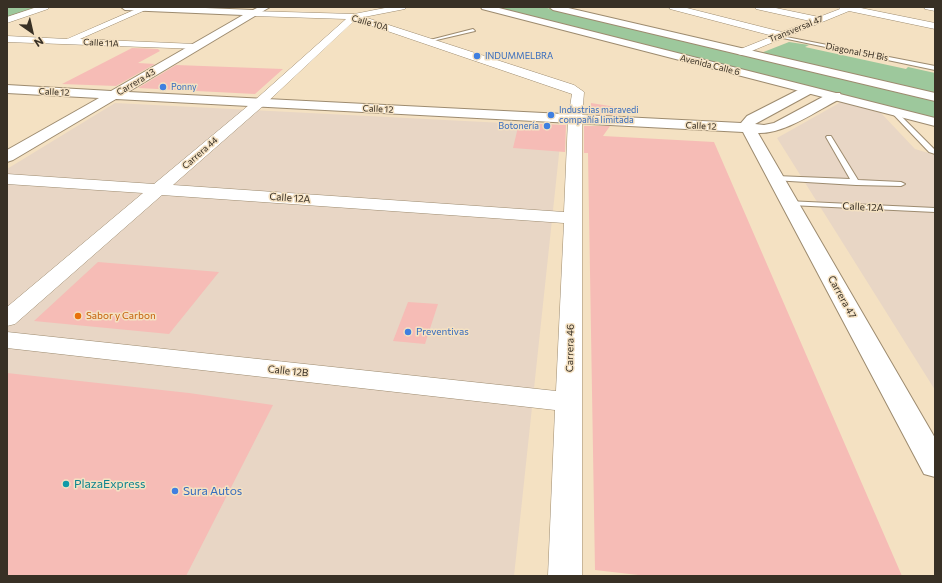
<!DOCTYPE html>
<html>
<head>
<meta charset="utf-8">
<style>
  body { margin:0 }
  #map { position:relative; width:942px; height:583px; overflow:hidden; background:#f4e1c2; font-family:Commissioner,sans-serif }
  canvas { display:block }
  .frame { position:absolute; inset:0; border:8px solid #383025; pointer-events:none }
  .north { position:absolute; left:12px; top:12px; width:40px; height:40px; -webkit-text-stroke:3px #f4e1c2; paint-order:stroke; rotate:146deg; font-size:11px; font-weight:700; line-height:16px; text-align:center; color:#383025 }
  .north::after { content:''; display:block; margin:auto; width:14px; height:18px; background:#383025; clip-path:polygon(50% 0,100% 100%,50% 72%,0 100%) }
</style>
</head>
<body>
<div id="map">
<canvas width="942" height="583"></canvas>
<div class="frame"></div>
<div class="north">N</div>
</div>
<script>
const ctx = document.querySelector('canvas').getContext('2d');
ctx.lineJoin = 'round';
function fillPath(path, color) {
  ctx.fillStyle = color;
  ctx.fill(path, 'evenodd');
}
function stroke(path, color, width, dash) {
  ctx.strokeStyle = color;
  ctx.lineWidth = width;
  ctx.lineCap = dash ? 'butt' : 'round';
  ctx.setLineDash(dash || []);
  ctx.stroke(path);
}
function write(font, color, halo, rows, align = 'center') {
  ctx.font = font + ' Commissioner,sans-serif';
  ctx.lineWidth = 3;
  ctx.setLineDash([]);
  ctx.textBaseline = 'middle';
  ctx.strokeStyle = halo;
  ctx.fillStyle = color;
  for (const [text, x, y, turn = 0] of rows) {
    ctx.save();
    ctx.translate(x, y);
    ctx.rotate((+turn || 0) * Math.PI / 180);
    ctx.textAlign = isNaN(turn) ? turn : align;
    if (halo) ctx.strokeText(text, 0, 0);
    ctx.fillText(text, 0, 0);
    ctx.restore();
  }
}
fillPath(new Path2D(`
  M841,102L881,113L915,149L935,155V390L777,138Z
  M115,103L562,126L514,576H7V169Z`), '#e8d6c5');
fillPath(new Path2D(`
  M15,7H40L7,18V8Z
  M492,7H543L935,101V119Z
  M789,42L809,45L805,47L906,69L908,67L935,73V93L761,53Z`), '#9dc89c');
fillPath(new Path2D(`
  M132,48L158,49L160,51L138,63L155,64L116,86L62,84Z
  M176,65L283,69L255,94L138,88Z
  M591,103L622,108L617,115L591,114Z
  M519,123L566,125L565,152L513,148Z
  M584,126H610L603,136L714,142L902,576H647L595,570L588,153H584Z
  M98,262L219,272L169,334L34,321Z
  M408,302L438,304L425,344L393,341Z
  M7,373L189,393L273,405L186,576H7Z`), '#f6bcb6');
const service = new Path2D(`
  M473,29L475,31L428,42L426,41Z
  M776,35L935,66V70L778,37Z
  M892,111H896L935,150V154L929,152L892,113Z
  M827,136H831L858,180L901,182L905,184L901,186L856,185L773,180V176H776L850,179L826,137Z
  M787,201L935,208V212L790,205L786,203Z`);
const minor = new Path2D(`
  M37,7H49L48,9L7,23V17Z
  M141,7L150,8L80,39L195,44L199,45L200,47L199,49L7,42V36L67,39Z
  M390,7H406L405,9L364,17L574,85L584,92L582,119V576H548L555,410L7,348V332L556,391L564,223L162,195L15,324L7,326V307L143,193L7,184V174L154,184L255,100L346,19L254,16L250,13L251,11L354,14ZM355,20L572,94L568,119L564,212L173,185L263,106Z
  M669,7H683L782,32L810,21L756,9L755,7H771L819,17L840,9L838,7H856L935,23V29L849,11L742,55L738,54L737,52L738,50L773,36L670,9Z
  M924,7H935V11L925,9Z`);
const tertiary = new Path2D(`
  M121,7H182L253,10L259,7H270L128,92L741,123L747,116L804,87H812L814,90L812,93L755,124L764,125L774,123L830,93H840L841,96L840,99C816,111 785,134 758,133L935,438V477L924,474L743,132L116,99L13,160L7,162V150L99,98L7,93V85L111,91L243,15L125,10Z`);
const primary = new Path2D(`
  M481,7H495L935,118V126L482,9Z
  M549,7H564L935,93V101L553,10Z`);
stroke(service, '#9d8b6f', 2);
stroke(minor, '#9d8b6f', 1);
stroke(tertiary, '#9d8b6f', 2);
stroke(primary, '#9d8b6f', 2);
fillPath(service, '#fff');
fillPath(minor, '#fff');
fillPath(tertiary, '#fff');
fillPath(primary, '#fff');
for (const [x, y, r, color] of [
  [477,56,4,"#3f7fe0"],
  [163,87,4,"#3f7fe0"],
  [551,115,4,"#3f7fe0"],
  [547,126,4,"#3f7fe0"],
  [78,316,4,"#e8710a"],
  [408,332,4,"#3f7fe0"],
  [66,484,4,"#0f9aa8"],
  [175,491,4,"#3f7fe0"]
]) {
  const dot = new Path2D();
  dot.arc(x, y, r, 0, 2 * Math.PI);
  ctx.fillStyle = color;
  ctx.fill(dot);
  stroke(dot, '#f4e1c2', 1.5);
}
write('9px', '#383025', '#f4e1c2', [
  ["Calle 10A",370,23,16],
  ["Transversal 47",796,29,-22],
  ["Calle 11A",101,43,3],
  ["Diagonal 5H Bis",857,52,11],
  ["Avenida Calle 6",710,65,14],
  ["Carrera 43",136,82,-31],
  ["Calle 12",54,92,3],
  ["Calle 12",378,109,3],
  ["Calle 12",701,126,3],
  ["Carrera 44",200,153,-41]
]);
write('9px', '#366cbe', '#f4e1c2', [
  ["INDUMMELBRA",485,56],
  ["Ponny",171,87],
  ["Industrias maravedi",559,110],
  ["compañía limitada",559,120],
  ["Botonería",539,126,"right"]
], 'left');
write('10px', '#383025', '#f4e1c2', [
  ["Calle 12A",290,198,4],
  ["Calle 12A",863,207,3],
  ["Carrera 47",842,297,61],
  ["Carrera 46",570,348,-89],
  ["Calle 12B",288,371,6]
]);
write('10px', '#c56008', '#f4e1c2', [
  ["Sabor y Carbon",86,316]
], 'left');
write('10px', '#366cbe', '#f4e1c2', [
  ["Preventivas",416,332]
], 'left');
write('12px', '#0d838f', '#f4e1c2', [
  ["PlazaExpress",74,484]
], 'left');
write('12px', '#366cbe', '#f4e1c2', [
  ["Sura Autos",183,491]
], 'left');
</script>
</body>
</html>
